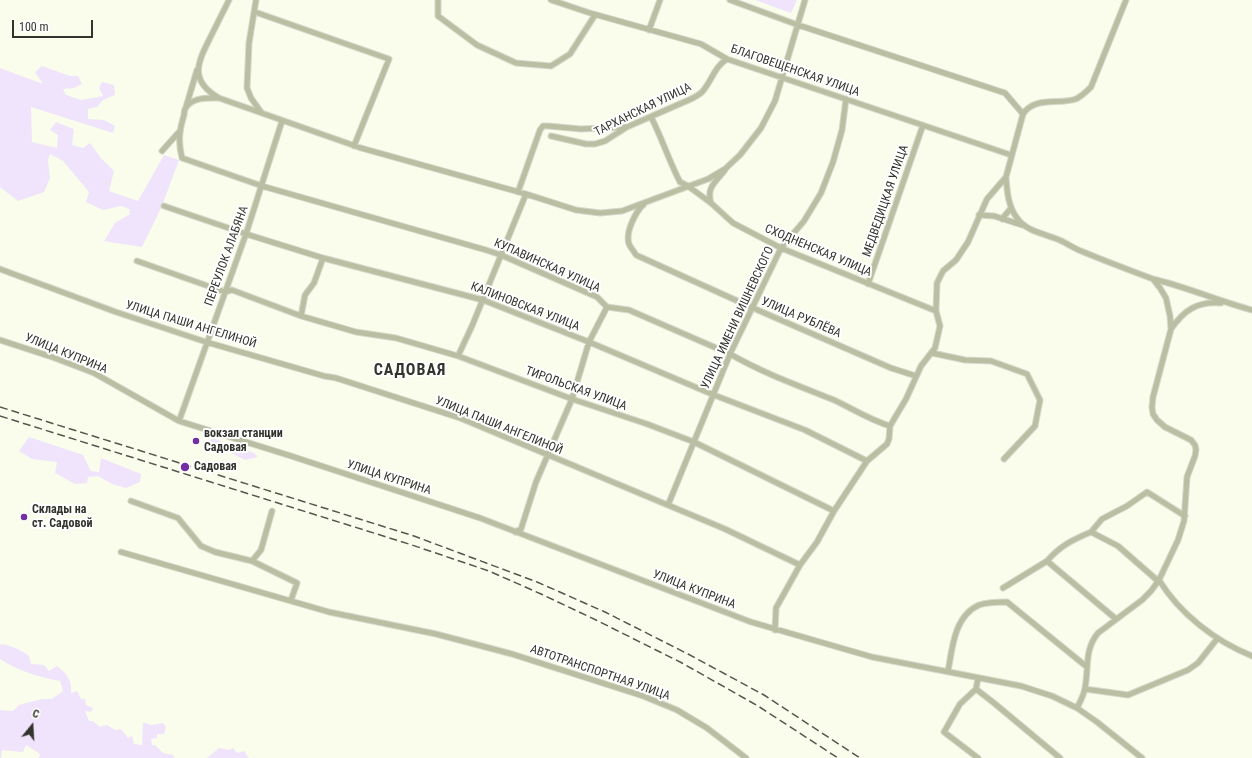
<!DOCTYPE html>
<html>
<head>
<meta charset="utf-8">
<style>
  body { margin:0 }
  #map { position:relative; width:1252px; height:758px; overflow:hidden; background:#fafdec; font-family:"Roboto Condensed",sans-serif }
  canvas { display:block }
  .north { position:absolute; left:12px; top:706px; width:40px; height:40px; -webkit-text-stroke:3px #fff; paint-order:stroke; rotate:18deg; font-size:11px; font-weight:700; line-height:16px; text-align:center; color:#33342e }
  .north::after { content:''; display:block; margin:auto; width:14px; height:18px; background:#33342e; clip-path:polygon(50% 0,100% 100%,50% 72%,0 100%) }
  .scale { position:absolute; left:12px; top:20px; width:81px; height:18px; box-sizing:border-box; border:2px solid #33342e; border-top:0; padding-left:5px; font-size:12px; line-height:14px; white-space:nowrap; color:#33342e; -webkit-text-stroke:3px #fff; paint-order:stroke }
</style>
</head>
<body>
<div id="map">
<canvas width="1252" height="758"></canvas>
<div class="north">С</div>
<div class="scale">100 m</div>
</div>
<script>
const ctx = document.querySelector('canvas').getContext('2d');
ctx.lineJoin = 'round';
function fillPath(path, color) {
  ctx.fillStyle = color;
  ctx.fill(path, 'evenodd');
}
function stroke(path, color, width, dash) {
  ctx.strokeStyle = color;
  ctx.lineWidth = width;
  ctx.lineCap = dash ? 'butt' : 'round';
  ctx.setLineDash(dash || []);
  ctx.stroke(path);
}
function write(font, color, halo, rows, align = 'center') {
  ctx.font = font + ' "Roboto Condensed",sans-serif';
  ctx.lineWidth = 4;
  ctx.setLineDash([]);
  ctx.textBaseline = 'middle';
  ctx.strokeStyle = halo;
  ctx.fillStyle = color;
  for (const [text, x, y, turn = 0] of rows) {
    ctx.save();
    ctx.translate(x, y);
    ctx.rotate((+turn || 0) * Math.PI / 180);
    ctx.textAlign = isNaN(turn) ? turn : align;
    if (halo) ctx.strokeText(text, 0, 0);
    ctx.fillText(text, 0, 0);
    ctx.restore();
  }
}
fillPath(new Path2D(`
  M755,0H797L791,13Z
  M42,66L70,76H78L82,84L74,88L63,89L66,95L81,100L103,96L99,88L102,82L114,85L115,95L103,100L97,107L88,109V119L104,120L115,126L113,133L31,107L32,142L57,148L58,135L50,130L56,122L74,129L72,145L83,148L90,143L101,158L114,171L109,191L138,201L164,155L179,160L162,206L142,247L104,241L115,223L130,214L129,209L121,206L103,210L86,202L89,192L63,161L50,154L48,160L50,178L44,192L18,201L0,187V68L43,84L35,72Z
  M29,437L83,455L91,471L99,472L101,458L141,474L140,482L126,488L112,484L98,476L88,477L87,483L75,484L55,473L57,462L32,459L19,451Z
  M212,438L254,453L258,457L245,460L209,442Z
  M1,644C12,646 20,649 29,656L31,664L44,665L49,671L57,666C67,674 72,679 71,693L77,691L81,699H85L86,705L93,708L91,712L85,711L89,721H93L100,727L107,725L115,730L121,729L128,738L132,736L134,744L142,745L143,722L151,725L163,723L166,727L164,734H157V738L151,739L152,745H155L163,753L173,755L174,758H39L40,754L26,745L23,752L2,750L1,758H0V710L13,711L19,705L42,699H52L63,691L60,681C38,677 19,671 0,659V646Z
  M219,748L229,750L233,748L237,753L244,751L249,758H207Z`), '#efe4fb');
const street = new Path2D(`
  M229,0C223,12 217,24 211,36C198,62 188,80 219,98L361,148L526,194L576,210L600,213L622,211L708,179L725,169L740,155L761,128L775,101L805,0
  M256,0L249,43L247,88L251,98L261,112
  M438,0V16L477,45L516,63L551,66L570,54L595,15
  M551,0L590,13L701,44L727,59L1011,155
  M730,0L798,25L1005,93L1023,114L1006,177L987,199L968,242L956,260L943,271L937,283L936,311L940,326L935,348L921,366L906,399L890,426L889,439L887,444L867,461L834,511L817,542L800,565L776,608L775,630
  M255,12L389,59L354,146
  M649,30L660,0
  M219,98C208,98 195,97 187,106C185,108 184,112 184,115C179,132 178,141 182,158L262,186L486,250L501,255L597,297L607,307L629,310L730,354C763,373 799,386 834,400C853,409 870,420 890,426
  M186,107L197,70
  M1023,114C1035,96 1058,105 1076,99C1082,96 1086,92 1091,87L1126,0
  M651,117C662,138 669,161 680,182L688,186L711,203L733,223L781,248L936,311
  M551,136L586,144H595L605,141L627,127L691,99C695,97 699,95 702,92C712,81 714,67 727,59
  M162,151L179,132
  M1006,177C1007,191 1008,206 1017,218C1026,231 1042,233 1057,239C1065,242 1073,248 1081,251C1105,261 1129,270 1153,279L1160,288L1166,298L1170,316L1171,329L1153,397L1152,407L1153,414L1157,420L1165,427L1191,440L1195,445L1196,450L1195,456L1187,477L1184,521L1178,540L1159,580L1151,591L1142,600L1098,633C1084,650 1089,668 1085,688C1084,695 1080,702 1077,708
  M518,192L540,130L543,126H548L581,129L626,127
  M711,203C706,187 716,182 725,170
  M644,204C636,211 625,232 629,244C630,247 634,251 636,255L753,308L891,368L916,376
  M164,206L246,234L323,258L483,300L589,342L714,395L805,430L867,461
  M979,215L994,216L1022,225
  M1002,219L1011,208
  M137,261L225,292L232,290L301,316L305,295L314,283L323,258
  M0,269L116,312L206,342L324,376L336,378L460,418L725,529L800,565
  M1153,279C1187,287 1218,301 1252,310
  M868,284L923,125
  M301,316L356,332L396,338L458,356L572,399L647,424L694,442L834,511
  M1171,329C1184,310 1198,301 1221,303
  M0,340L52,357L94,373L179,421L291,456L480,518L751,622L872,657L1021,686L1052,696L1077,708L1097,722L1142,758
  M932,353L965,360L991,361L1027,374L1040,400L1035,426L1004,459
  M458,356L472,326L526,194
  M179,421L246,234L282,121
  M131,501L178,518L201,546L215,552L252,561L297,583L291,600
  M668,505L730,354L781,248L804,221L821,193L833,162L842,130L846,99
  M515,532L521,529L536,482L572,399L589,342L607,307
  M1091,532L1102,519L1127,506L1147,492L1185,516
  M121,552L329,612L436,634L512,654L643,696L677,710L707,728L746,758
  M252,561L261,550L272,511
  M1047,561C1060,546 1072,540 1091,532L1118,546L1158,581
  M1159,580C1180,614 1215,641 1252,656
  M1003,588L1047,561L1116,619
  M948,672C952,649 954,616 979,605C988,602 998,602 1007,602L1087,667
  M978,678L976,689L994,703L1060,758
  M976,689L960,704L944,732L978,758
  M1085,689L1128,695L1188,670L1198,663L1217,639`);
stroke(street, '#d6d9ca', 7);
stroke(street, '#babea2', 5);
stroke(new Path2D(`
  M0,407L414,536L537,582L605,612L688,654L764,695L860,758
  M0,416L412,545L489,571L541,594L596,620L682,663L758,706L838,758`), '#55574f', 1.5, [8, 4]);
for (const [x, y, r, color] of [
  [196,441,4,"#722ea3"],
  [185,467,5,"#722ea3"],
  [24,517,4,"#722ea3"]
]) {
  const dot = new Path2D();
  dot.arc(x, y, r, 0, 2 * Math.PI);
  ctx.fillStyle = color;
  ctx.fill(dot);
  stroke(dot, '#fff', 1.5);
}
write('12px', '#33342e', '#fff', [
  ["БЛАГОВЕЩЕНСКАЯ УЛИЦА",795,71,19],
  ["ТАРХАНСКАЯ УЛИЦА",643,110,-26],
  ["МЕДВЕДИЦКАЯ УЛИЦА",886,201,-71],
  ["СХОДНЕНСКАЯ УЛИЦА",818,251,23],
  ["ПЕРЕУЛОК АЛАБЯНА",227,256,-70],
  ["КУПАВИНСКАЯ УЛИЦА",547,266,24],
  ["КАЛИНОВСКАЯ УЛИЦА",525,307,21],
  ["УЛИЦА ИМЕНИ ВИШНЕВСКОГО",738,318,-65],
  ["УЛИЦА РУБЛЁВА",801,318,23],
  ["УЛИЦА ПАШИ АНГЕЛИНОЙ",191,325,17],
  ["УЛИЦА КУПРИНА",66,354,22],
  ["ТИРОЛЬСКАЯ УЛИЦА",576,389,20],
  ["УЛИЦА ПАШИ АНГЕЛИНОЙ",499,426,22],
  ["УЛИЦА КУПРИНА",389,478,18],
  ["УЛИЦА КУПРИНА",694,590,21],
  ["АВТОТРАНСПОРТНАЯ УЛИЦА",600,673,19]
]);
write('bold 12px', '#33342e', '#fff', [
  ["вокзал станции",204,434],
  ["Садовая",204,448],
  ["Садовая",194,467],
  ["Склады на",32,510],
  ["ст. Садовой",32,524]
], 'left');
ctx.letterSpacing = '1px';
write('bold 16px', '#33342e', '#fff', [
  ["САДОВАЯ",410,371]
]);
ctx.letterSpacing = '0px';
</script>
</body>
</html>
